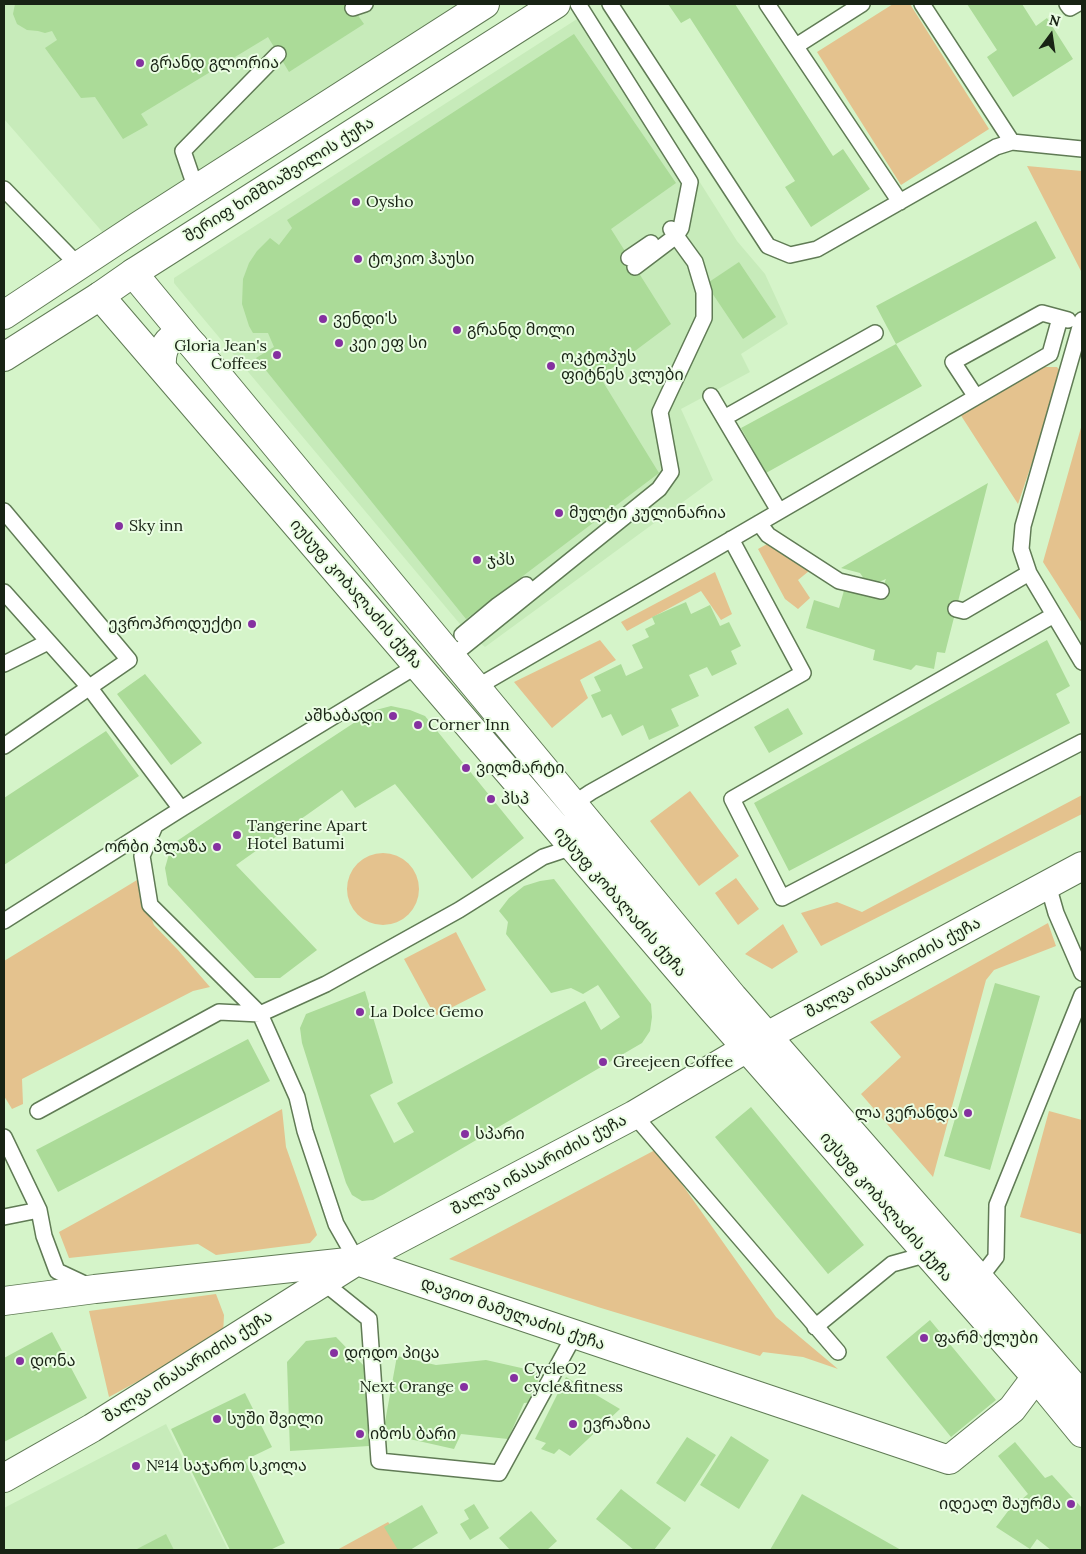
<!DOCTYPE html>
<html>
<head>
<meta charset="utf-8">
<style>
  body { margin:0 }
  #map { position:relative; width:1086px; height:1554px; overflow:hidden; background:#d5f4c9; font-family:Lora,serif }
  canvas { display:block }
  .frame { position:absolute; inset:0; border:5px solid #182314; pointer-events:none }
  .north { position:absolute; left:1026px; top:10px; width:50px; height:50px; -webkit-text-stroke:4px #eafde3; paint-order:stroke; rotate:14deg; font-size:14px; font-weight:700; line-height:20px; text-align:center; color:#182314 }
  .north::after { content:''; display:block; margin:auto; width:18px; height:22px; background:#182314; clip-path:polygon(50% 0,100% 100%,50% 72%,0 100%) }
</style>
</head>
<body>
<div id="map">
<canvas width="1086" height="1554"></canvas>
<div class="frame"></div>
<div class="north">N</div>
</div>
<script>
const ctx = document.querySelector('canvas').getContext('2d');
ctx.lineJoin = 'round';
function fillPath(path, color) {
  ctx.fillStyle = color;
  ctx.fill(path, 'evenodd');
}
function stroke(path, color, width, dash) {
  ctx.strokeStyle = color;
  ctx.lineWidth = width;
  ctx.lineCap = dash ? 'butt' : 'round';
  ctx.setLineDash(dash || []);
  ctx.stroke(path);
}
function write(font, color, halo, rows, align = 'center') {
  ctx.font = font + ' Lora,"Noto Sans Georgian",serif';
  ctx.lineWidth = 4;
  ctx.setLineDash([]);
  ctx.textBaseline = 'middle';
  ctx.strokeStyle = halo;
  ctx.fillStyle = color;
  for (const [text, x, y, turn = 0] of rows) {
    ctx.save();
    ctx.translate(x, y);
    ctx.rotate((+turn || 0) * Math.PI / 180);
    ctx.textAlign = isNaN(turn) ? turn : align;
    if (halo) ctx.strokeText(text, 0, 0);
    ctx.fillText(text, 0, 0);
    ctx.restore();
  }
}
fillPath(new Path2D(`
  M4,4H485L112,243L4,119Z
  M591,10L737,241L765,274L788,324L741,354L750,372L681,409L713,480L485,647L465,630L197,311L174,283V278Z
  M166,1424L228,1550H4V1508Z`), '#c7ebba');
fillPath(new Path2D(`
  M893,4H910L989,129L901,185L817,52Z
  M1027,166L1082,171V273Z
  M1040,367H1057L1062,374L1018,504L960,414Z
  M1082,424V570L1081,575L1082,576V623L1043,562Z
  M769,543L809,571L798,580L810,598L798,609L785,599L758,549Z
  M715,572L732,614L721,620L701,591L627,631L621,622Z
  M600,640L616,660L580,680L588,698L552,728L514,682Z
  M690,791L739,856L699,886L650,821Z
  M1082,795V814L821,946L801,913L837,902L862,912Z
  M347 889a36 36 0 1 1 72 0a36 36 0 1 1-72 0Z
  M736,878L759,909L738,925L715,893Z
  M137,880L154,925L178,950L210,987L193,991L22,1079L23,1104L12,1109L4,1096V961Z
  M1048,923L1056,946L994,970L986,980L933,1177L861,1094L901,1057L870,1022Z
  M783,924L798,952L772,969L745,954Z
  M456,932L486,990L435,1016L404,959Z
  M282,1109L286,1147L317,1235L310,1243L216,1255L198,1244L69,1258L59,1232Z
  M1049,1111L1082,1120V1228L1081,1234L1020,1217Z
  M657,1149L776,1317L838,1369L803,1357L763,1352L760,1356L601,1308L449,1259Z
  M216,1294L224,1315L223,1335L109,1397L89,1311Z
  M388,1522L412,1550H337Z`), '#e4c28e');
fillPath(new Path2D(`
  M15,4H350L364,24L289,72L268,37L141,114L148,125L123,139L95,97L81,98L45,48L57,40L52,31L45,33L38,31L27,30L17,24L13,14Z
  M668,4H735L833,156L843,149L870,189L811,227L785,187L795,181L690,18L681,23Z
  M967,4H1022L1036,26L1047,18L1073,59L1013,97L987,57L997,50Z
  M574,34L676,183L611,229L671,324L600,377L659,473L466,619L256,358L274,347L268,333H253L249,326L242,304L243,279L249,263L257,251L270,238L279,245L292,228L287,220Z
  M1036,221L1056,258L896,344L876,306Z
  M739,262L776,317L743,339L706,284Z
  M896,344L922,386L766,473L741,428Z
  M988,483L945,653L937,652L934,669L916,665L911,670L873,660L875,650L806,628L814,600L839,608L845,587L879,596L886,579L869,586L860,573L841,568Z
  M686,602L691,614L710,605L720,626L729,622L741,646L731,651L737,664L712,676L707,667L689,675L699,696L671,709L679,726L649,740L643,725L622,736L611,714L602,718L591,695L601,691L594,677L621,664L626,676L643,668L632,645L649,637L645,629L655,624L652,617Z
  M1047,640L1070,686L1056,694L1070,723L789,871L754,803Z
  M145,674L202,743L171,765L117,694Z
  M391,706L410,710L425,716L524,838L472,879L395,784L355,808L342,790L236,865L317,950L280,978H255L168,885L165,868L169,854L177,841L296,761L372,711Z
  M788,708L803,734L769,753L754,727Z
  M106,731L139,776L4,865V798Z
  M554,879L651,1004L652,1017L650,1031L642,1043L384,1194L373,1200L362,1201L352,1195L346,1183L302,1043L300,1028L306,1014L365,991L393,1083L370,1095L394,1143L414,1132L397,1103L585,1001L601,1030L620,1017L598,985L583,994L571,988L551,993L506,934L508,922L499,911L509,898L524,886L540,881Z
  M995,983L1040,996L990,1170L944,1156Z
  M248,1039L270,1081L58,1192L36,1150Z
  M751,1107L864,1245L828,1274L715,1137Z
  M930,1320L996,1400L951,1437L886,1357Z
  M52,1332L87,1398L4,1442V1358Z
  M336,1337L366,1368L369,1446L290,1451L287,1362L306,1341Z
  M397,1356L436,1365L486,1360L539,1372L535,1402L524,1403L508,1439L461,1434L454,1449L383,1433Z
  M566,1377L620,1409L570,1456L559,1449L554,1454L541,1449L546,1443L535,1439Z
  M245,1393L272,1447L245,1460L285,1543L270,1550H230L171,1429Z
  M731,1436L769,1460L739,1509L700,1485Z
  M687,1437L716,1455L685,1502L656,1483Z
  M1015,1442L1045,1478L1052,1475L1082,1508V1550H1051L1037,1539L1030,1549L996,1527L1018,1498L1021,1500L1028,1494L998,1456Z
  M621,1489L671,1528L654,1550H634L596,1519Z
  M802,1494L901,1550H770Z
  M474,1504L489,1528L470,1540L460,1524L469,1519L464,1510Z
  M422,1505L438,1533L410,1550H398L384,1527Z
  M531,1511L557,1541L547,1550H510L499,1538Z
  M166,1534L174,1550H135Z`), '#abdb98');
const service = new Path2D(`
  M578,4L690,182L681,228L676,236L635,267
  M610,4L768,246L790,255L817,249L996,147L1012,142L1082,149
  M767,4L900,202
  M922,4L1012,142
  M1067,4L1070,8L1077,4
  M353,8L365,4
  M796,46L862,4
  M4,189L79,266
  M196,189L183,151L278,54
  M629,258L651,243
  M1082,320L1023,526L1021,549L1029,573L1082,662
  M711,396L779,511
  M976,397L953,362L1042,313L1068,320
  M724,418L875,333
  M4,511L129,660L4,746
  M759,523L768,535L839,581L881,591
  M4,592L89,687L181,809
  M956,609L964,611L1029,573
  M1054,615L732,799L782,898L1082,742
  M462,635L498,605L526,585
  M452,656L659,489L671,472L660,412L704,318V292L695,262L671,229
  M4,664L48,642
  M477,687L1050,354L1060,318
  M573,804L591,792L803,673L731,539
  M154,828L142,856L150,905L260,1014L326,984L459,910L543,857L573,847
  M1048,885L1056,913L1082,973
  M4,921L181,809L418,665
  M38,1111L219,1012L260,1014L297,1097L305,1131L336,1224L357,1261
  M634,1115L838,1352
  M4,1137L39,1210L44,1236L57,1271L89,1286
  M4,1217L39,1210
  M979,1279L996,1257L997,1205L1082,995
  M323,1282L369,1319L379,1461L499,1473L575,1334
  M815,1327L892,1264L928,1254`);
const minor = new Path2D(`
  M162,366C160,344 175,325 194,346
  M4,1478L92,1428L357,1261L949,1460L1012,1409L1036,1377`);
const tertiary = new Path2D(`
  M133,273L733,997L1082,1396
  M100,296L712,1009L1036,1377L1082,1433
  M4,1301L95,1289L357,1261L634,1115L767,1036L1082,866`);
const secondary = new Path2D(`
  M4,315L140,225L485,4
  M4,357L100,296L133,273L556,4`);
stroke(service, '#607b55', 18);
stroke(minor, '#607b55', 30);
stroke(tertiary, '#607b55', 30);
stroke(secondary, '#607b55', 30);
stroke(service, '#fff', 15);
stroke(minor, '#fff', 28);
stroke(tertiary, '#fff', 28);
stroke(secondary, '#fff', 28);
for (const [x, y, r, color] of [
  [140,63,5,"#8531a0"],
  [356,202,5,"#8531a0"],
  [358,259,5,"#8531a0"],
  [323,319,5,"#8531a0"],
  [457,330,5,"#8531a0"],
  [339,343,5,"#8531a0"],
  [277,355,5,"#8531a0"],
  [551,366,5,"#8531a0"],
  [559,513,5,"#8531a0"],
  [119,526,5,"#8531a0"],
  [477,560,5,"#8531a0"],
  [252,624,5,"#8531a0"],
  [393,716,5,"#8531a0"],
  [418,725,5,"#8531a0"],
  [466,768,5,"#8531a0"],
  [491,799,5,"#8531a0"],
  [237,835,5,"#8531a0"],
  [217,847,5,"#8531a0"],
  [360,1012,5,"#8531a0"],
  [603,1062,5,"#8531a0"],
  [968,1113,5,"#8531a0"],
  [465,1134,5,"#8531a0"],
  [924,1338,5,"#8531a0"],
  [334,1353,5,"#8531a0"],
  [20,1361,5,"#8531a0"],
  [514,1378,5,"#8531a0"],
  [464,1387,5,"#8531a0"],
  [217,1419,5,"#8531a0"],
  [573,1424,5,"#8531a0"],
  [360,1434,5,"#8531a0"],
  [136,1466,5,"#8531a0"],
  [1071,1504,5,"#8531a0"]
]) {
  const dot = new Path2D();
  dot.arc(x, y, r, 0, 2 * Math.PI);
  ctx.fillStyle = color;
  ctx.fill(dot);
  stroke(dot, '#eafde3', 2);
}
write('16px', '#182314', '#eafde3', [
  ["გრანდ გლორია",150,63],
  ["Oysho",366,202],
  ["ტოკიო ჰაუსი",368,259],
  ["ვენდი'ს",333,319],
  ["გრანდ მოლი",467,330],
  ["კეი ეფ სი",349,343],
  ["Gloria Jean's",267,346,"right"],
  ["Coffees",267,364,"right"],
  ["ოკტოპუს",561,357],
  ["ფიტნეს კლუბი",561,375],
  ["მულტი კულინარია",569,513],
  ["Sky inn",129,526],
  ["ჯპს",487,560],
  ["ევროპროდუქტი",242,624,"right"],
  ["აშხაბადი",383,716,"right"],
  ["Corner Inn",428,725],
  ["ვილმარტი",476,768],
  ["პსპ",501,799],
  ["Tangerine Apart",247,826],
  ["Hotel Batumi",247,844],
  ["ორბი პლაზა",207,847,"right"],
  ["La Dolce Gemo",370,1012],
  ["Greejeen Coffee",613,1062],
  ["ლა ვერანდა",958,1113,"right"],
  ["სპარი",475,1134],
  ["ფარმ ქლუბი",934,1338],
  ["დოდო პიცა",344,1353],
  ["დონა",30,1361],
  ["CycleO2",524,1369],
  ["cycle&fitness",524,1387],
  ["Next Orange",454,1387,"right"],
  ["სუში შვილი",227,1419],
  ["ევრაზია",583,1424],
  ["იზოს ბარი",370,1434],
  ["№14 საჯარო სკოლა",146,1466],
  ["იდეალ შაურმა",1061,1504,"right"]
], 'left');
write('16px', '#182314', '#eafde3', [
  ["შერიფ ხიმშიაშვილის ქუჩა",279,180,-32],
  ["იუსუფ კობალაძის ქუჩა",356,594,49],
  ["იუსუფ კობალაძის ქუჩა",620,902,49],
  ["შალვა ინასარიძის ქუჩა",893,968,-28],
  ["შალვა ინასარიძის ქუჩა",539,1165,-28],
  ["იუსუფ კობალაძის ქუჩა",886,1207,49],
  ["დავით მამულაძის ქუჩა",513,1314,19],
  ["შალვა ინასარიძის ქუჩა",188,1367,-32]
]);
</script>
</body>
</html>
